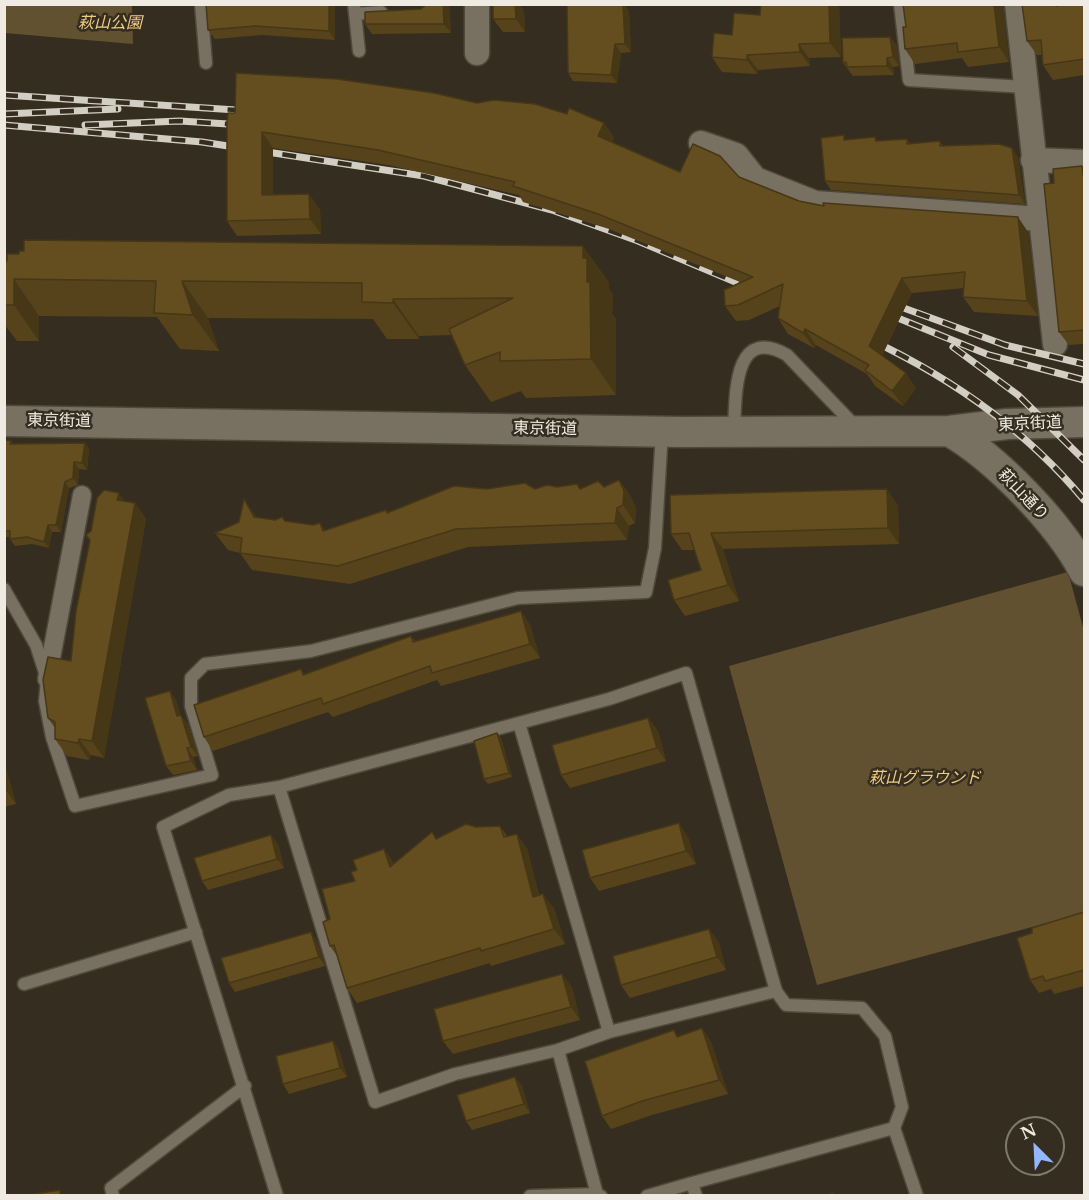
<!DOCTYPE html>
<html>
<head>
<meta charset="utf-8">
<style>
  body { margin:0 }
  #map { position:relative; width:1089px; height:1200px; overflow:hidden; background:#352e20; font-family:"Libre Baskerville",serif }
  canvas { display:block }
  .frame { position:absolute; inset:0; border:6px solid #efebe2; pointer-events:none }
  .north { position:absolute; left:1005px; top:1116px; width:60px; height:60px; box-sizing:border-box; background:#352e20; border:2px solid #7f7a6e; border-radius:50%; rotate:336deg; font-size:16px; font-weight:700; line-height:24px; text-align:center; color:#efebe2 }
  .north::after { content:''; display:block; margin:auto; width:21px; height:27px; background:#92b7fd; clip-path:polygon(50% 0,100% 100%,50% 72%,0 100%) }
</style>
</head>
<body>
<div id="map">
<canvas width="1089" height="1200"></canvas>
<div class="frame"></div>
<div class="north">N</div>
</div>
<script>
const ctx = document.querySelector('canvas').getContext('2d');
ctx.lineJoin = 'round';
function fillPath(path, color) {
  ctx.fillStyle = color;
  ctx.fill(path, 'evenodd');
}
function stroke(path, color, width, dash) {
  ctx.strokeStyle = color;
  ctx.lineWidth = width;
  ctx.lineCap = dash ? 'butt' : 'round';
  ctx.setLineDash(dash || []);
  ctx.stroke(path);
}
function write(font, color, halo, rows, align = 'center') {
  ctx.font = font + ' "Libre Baskerville","Noto Sans JP",serif';
  ctx.lineWidth = 5;
  ctx.setLineDash([]);
  ctx.textBaseline = 'middle';
  ctx.strokeStyle = halo;
  ctx.fillStyle = color;
  for (const [text, x, y, turn = 0] of rows) {
    ctx.save();
    ctx.translate(x, y);
    ctx.rotate((+turn || 0) * Math.PI / 180);
    ctx.textAlign = isNaN(turn) ? turn : align;
    if (halo) ctx.strokeText(text, 0, 0);
    ctx.fillText(text, 0, 0);
    ctx.restore();
  }
}
fillPath(new Path2D(`
  M4,5H132L133,44L5,33Z
  M1068,572L1084,631V913L817,985L729,666Z`), '#615131');
const service = new Path2D(`
  M201,4L206,63
  M354,4L359,51
  M900,4L909,80L1025,87
  M355,14L381,12
  M734,430C736,398 732,324 787,355L856,427
  M4,589L36,645L47,679L45,701L52,737L75,806L212,775L191,706V678L205,664L311,651L518,598L646,592L655,548L662,431
  M279,787L375,1102L455,1074L558,1050L609,1032L519,723
  M24,984L196,932
  M609,1032L776,991
  M558,1050L597,1194L601,1196
  M113,1196L111,1188L245,1086
  M277,1196L163,827L229,795L279,787L609,699L686,673L776,991L786,1005L862,1008L885,1036L902,1107L894,1128L917,1196
  M530,1196L597,1194
  M647,1196L692,1183
  M696,1196L692,1183L894,1128`);
const pedestrian = new Path2D(`
  M47,679L82,495`);
const minor = new Path2D(`
  M477,4V53
  M1017,4L1055,344
  M701,143L736,155L755,179L815,203L1040,219
  M1033,160L1084,162`);
const tertiary = new Path2D(`
  M4,421L682,432L949,431L1007,424L1084,422
  M949,431C996,458 1059,523 1084,571`);
stroke(service, '#4f493c', 15);
stroke(pedestrian, '#4f493c', 21);
stroke(minor, '#4f493c', 27);
stroke(tertiary, '#4f493c', 33);
stroke(service, '#787060', 12);
stroke(pedestrian, '#787060', 18);
stroke(minor, '#787060', 24);
stroke(tertiary, '#787060', 30);
const rail = new Path2D(`
  M4,95L252,111
  M4,114L118,109
  M4,125L202,142L424,176L552,210L638,241L752,289
  M85,125L180,121L244,125
  M890,303L1005,345L1084,364
  M883,312L989,355L1084,380
  M871,340C953,379 1026,430 1084,500
  M953,347L1018,395L1084,460`);
stroke(rail, '#d3cec4', 7);
stroke(rail, '#352e20', 4.5, [14]);
fillPath(new Path2D(`
  M206,4H335V40L262,35L215,39L208,30Z
  M449,4L451,33L372,34L365,24L421,9L427,5Z
  M567,4H624L629,12L631,52L621,53L617,83L573,81L568,73Z
  M761,4H839L841,57L809,58L810,66L758,70L757,74L722,72L712,57L732,35L760,15Z
  M1003,4L1009,62L968,67L962,58L915,64L905,49L906,27Z
  M1084,4V75L1053,80L1043,65L1042,55H1037L1027,41Z
  M524,11L525,32H503L493,19Z
  M890,37L897,46L899,66L893,67L894,75L853,76L843,63Z
  M477,103L567,114L604,123L614,138L612,142L680,172L739,177L799,201L824,206L1028,232L1038,316L974,312L963,297L964,288L912,293L882,356L916,388L903,406L875,386L867,374L816,345L814,348L788,334L778,318L780,306L749,320L736,321L725,306L740,282L609,229L523,202L519,195L388,165L273,148V195L320,209L321,234L237,236L227,221L235,113Z
  M907,139L910,144L940,141L943,146L1018,157L1025,204L831,190L825,181L847,140L878,141Z
  M1082,166L1084,170V344L1069,345L1059,332L1054,183Z
  M4,261L609,282V289L613,294L612,314L616,319V395L526,398L521,391L491,402L465,365L451,335L419,336V339H387L373,319L208,318L219,351L180,349L157,317L39,316V341H17L4,324Z
  M4,440L11,441L13,444L85,443L89,449L87,470L79,469L78,485L69,488L61,532H52L49,548L32,544L15,546L10,539V537H4Z
  M619,480L631,497L636,508L635,523L629,526L627,540L468,547L350,584L252,570L240,553L228,550L215,533L239,522L257,517L313,525L320,523L325,531L386,510L388,512L487,489H535L577,484L581,489L604,487Z
  M124,501L135,503L146,519L104,758L91,755L89,760L67,756L55,739V728L48,718L71,661L90,540Z
  M898,505L899,544L723,549L739,601L685,616L674,600L701,570L694,550H682L671,534Z
  M521,611L530,625L540,658L441,686L437,680L333,717L328,712L213,751L204,737L301,669L304,674L411,636L415,641Z
  M176,700L180,715L188,724L198,756L193,757L197,770L173,775L166,766Z
  M648,718L658,731L666,761L570,788L561,775Z
  M497,733L501,738L512,777L488,784L484,779Z
  M4,767L6,769L16,804L4,807Z
  M500,826L507,836L527,848L539,895L554,908L565,944L491,966L490,963L357,1003L347,988L337,956L330,946V919L355,881L394,863L432,832L437,839L476,827Z
  M688,837L696,864L599,891L590,878Z
  M278,844L284,868L208,890L202,881Z
  M1084,912V986L1054,994L1051,989L1039,993L1030,980L1032,933Z
  M709,929L719,943L726,970L630,998L621,985Z
  M317,941L325,966L235,992L229,983Z
  M572,987L580,1020L453,1054L443,1041Z
  M702,1028L711,1042L728,1094L652,1115L611,1129L602,1116L679,1037Z
  M339,1050L347,1077L289,1094L283,1084Z
  M515,1077L522,1086L530,1113L472,1130L466,1121Z`), '#56431b');
fillPath(new Path2D(`
  M329,4H335V40L329,31Z
  M443,4H449L451,33L444,24Z
  M515,4H520L524,11L525,32L516,19Z
  M623,4L629,12L631,52L625,44Z
  M829,4H839L841,57L830,43Z
  M994,4H1003L1009,62L999,47Z
  M890,37L897,46L899,66L893,57Z
  M615,44L621,53L617,83L611,75Z
  M799,44L809,58L810,66L800,52Z
  M747,55L758,70L757,74L747,60Z
  M887,58L893,67L894,75L887,66Z
  M604,123L614,138L609,151L598,136Z
  M262,132L273,148V210L262,195Z
  M1012,148L1018,157L1025,204L1019,195Z
  M309,194L320,209L321,234L310,219Z
  M1018,217L1028,232L1038,316L1027,301Z
  M583,246L609,282V289L613,294L612,314L616,319V395L591,359L587,282L583,258Z
  M902,278L912,293L879,361L869,346Z
  M14,279L39,316V341L14,305Z
  M182,281L208,318L219,351L193,315Z
  M393,299L419,336V339L393,303Z
  M805,329L816,345L814,348L803,333Z
  M906,373L916,388L903,406L892,391Z
  M85,443L89,449L87,470L82,463Z
  M74,462L79,469L78,485L73,478Z
  M619,480L631,497L636,508L635,523L623,505Z
  M65,482L69,488L61,532L56,525Z
  M887,489L898,505L899,544L888,528Z
  M119,493L131,510L117,500Z
  M244,499L256,516L266,534L254,517Z
  M135,503L146,519L104,758L92,741Z
  M617,508L629,526L627,540L615,523Z
  M48,525L52,532L49,548L44,542Z
  M711,533L723,549L739,601L728,585Z
  M521,611L530,625L540,658L530,644Z
  M170,691L176,700L184,725L177,716Z
  M181,715L188,724L198,756L191,747Z
  M648,718L658,731L666,761L657,748Z
  M497,733L501,738L512,777L509,773Z
  M79,739L91,755L89,760L78,743Z
  M187,748L193,757L197,770L191,761Z
  M4,767L6,769L16,804L4,788Z
  M679,823L688,837L696,864L686,851Z
  M517,834L527,848L543,912L533,897Z
  M271,835L278,844L284,868L277,859Z
  M384,849L394,863L390,867Z
  M543,894L554,908L565,944L554,929Z
  M709,929L719,943L726,970L717,957Z
  M311,932L317,941L325,966L319,957Z
  M562,974L572,987L580,1020L571,1007Z
  M702,1028L711,1042L728,1094L719,1080Z
  M333,1041L339,1050L347,1077L340,1068Z
  M515,1077L522,1086L530,1113L524,1104Z`), '#463716');
const building = new Path2D(`
  M206,4H329V31L255,26L208,30Z
  M427,4H443L444,24H365V12L421,9Z
  M493,4H515L516,19H493Z
  M567,4H623L625,44H615L611,75L568,73Z
  M761,4H829L830,43L799,44L800,52L747,55V60L712,57L714,33L732,35L734,13L760,15Z
  M903,4H994L999,47L958,52L957,43L905,49L903,27H906Z
  M1022,4H1056V6L1065,4H1084V59L1043,65L1041,40L1027,41Z
  M890,37L893,57L887,58V66L847,67L846,62L843,63L842,38Z
  M236,73L337,79L434,93L477,103L494,100L535,104L567,114L569,108L604,123L598,136L680,172L693,144L720,156L739,177L799,201L824,206L823,203L1018,217L1027,301L963,297L965,272L902,278L869,346L906,373L892,391L865,370L869,365L805,329L803,333L778,318L783,284L738,305L725,306L724,290L753,277L598,214L513,186L515,182L378,150L262,132V195L309,194L310,219L227,221V122L228,113H235Z
  M844,135V140L875,137L876,141L907,139V144L940,141V146L999,144L1012,148L1019,195L825,181L821,138Z
  M1082,166L1083,175H1084V330L1059,332L1044,184L1054,183L1053,169Z
  M24,240L583,246V258H587V282H590L591,359L500,361V352L465,365L449,329L513,298L393,299V303L362,302V283L182,281L193,315L154,313L156,281L14,279V305H4V261H7V254H19V251H24Z
  M4,440L11,441L10,444L85,443L82,463L74,462L73,478L65,482L56,525H48L44,542L27,537L10,539V531H4Z
  M619,480L624,491L623,505L617,508L615,523L456,529L338,566L240,553L242,538L215,533L239,522L244,499L254,517L275,520L282,517L285,521L313,525L320,523L323,531L386,510L387,513L454,486L487,489L525,483L535,489L547,485L557,487L577,484L580,489L598,481L604,487Z
  M887,489L888,528L711,533L728,585L674,600L668,580L701,570L689,533L671,534L670,495Z
  M104,490L119,493L117,500L135,503L92,741L79,739L78,743L55,739V722L48,718L43,680L48,657L71,661L76,611L90,540L86,535L91,531L97,498Z
  M521,611L530,644L432,673L430,666L323,704L321,698L204,737L194,705L301,669L303,675L411,636L413,642Z
  M170,691L177,716L181,715L191,747L187,748L191,761L166,766L145,698Z
  M648,718L657,748L561,775L552,745Z
  M497,733L509,773L484,779L474,741Z
  M679,823L686,851L590,878L582,850Z
  M466,824L476,827L500,826L504,837L517,834L533,897L543,894L554,929L481,951L480,948L347,988L334,945L330,946L323,922L330,919L322,889L355,881L351,872L357,870L353,860L384,849L390,867L432,832L436,839Z
  M271,835L277,859L202,881L194,858Z
  M1084,912V970L1045,981L1043,976L1030,980L1017,938L1032,933V928Z
  M709,929L717,957L621,985L613,956Z
  M311,932L319,957L229,983L221,958Z
  M562,974L571,1007L443,1041L434,1009Z
  M702,1028L719,1080L642,1101L602,1116L585,1061L674,1030L677,1037Z
  M333,1041L340,1068L283,1084L276,1056Z
  M515,1077L524,1104L466,1121L457,1095Z
  M60,1190V1196H23Z
  M833,1193L834,1196H826Z`);
fillPath(building, '#644e1f');
stroke(building, '#463716', 1.5);
write('italic 16px', '#efcc82', '#352e20', [
  ["萩山公園",110,23],
  ["萩山グラウンド",925,778]
]);
write('16px', '#efebe2', '#352e20', [
  ["東京街道",59,421,1],
  ["東京街道",1030,424,-3],
  ["東京街道",545,429,1],
  ["萩山通り",1023,495,46]
]);
</script>
</body>
</html>
